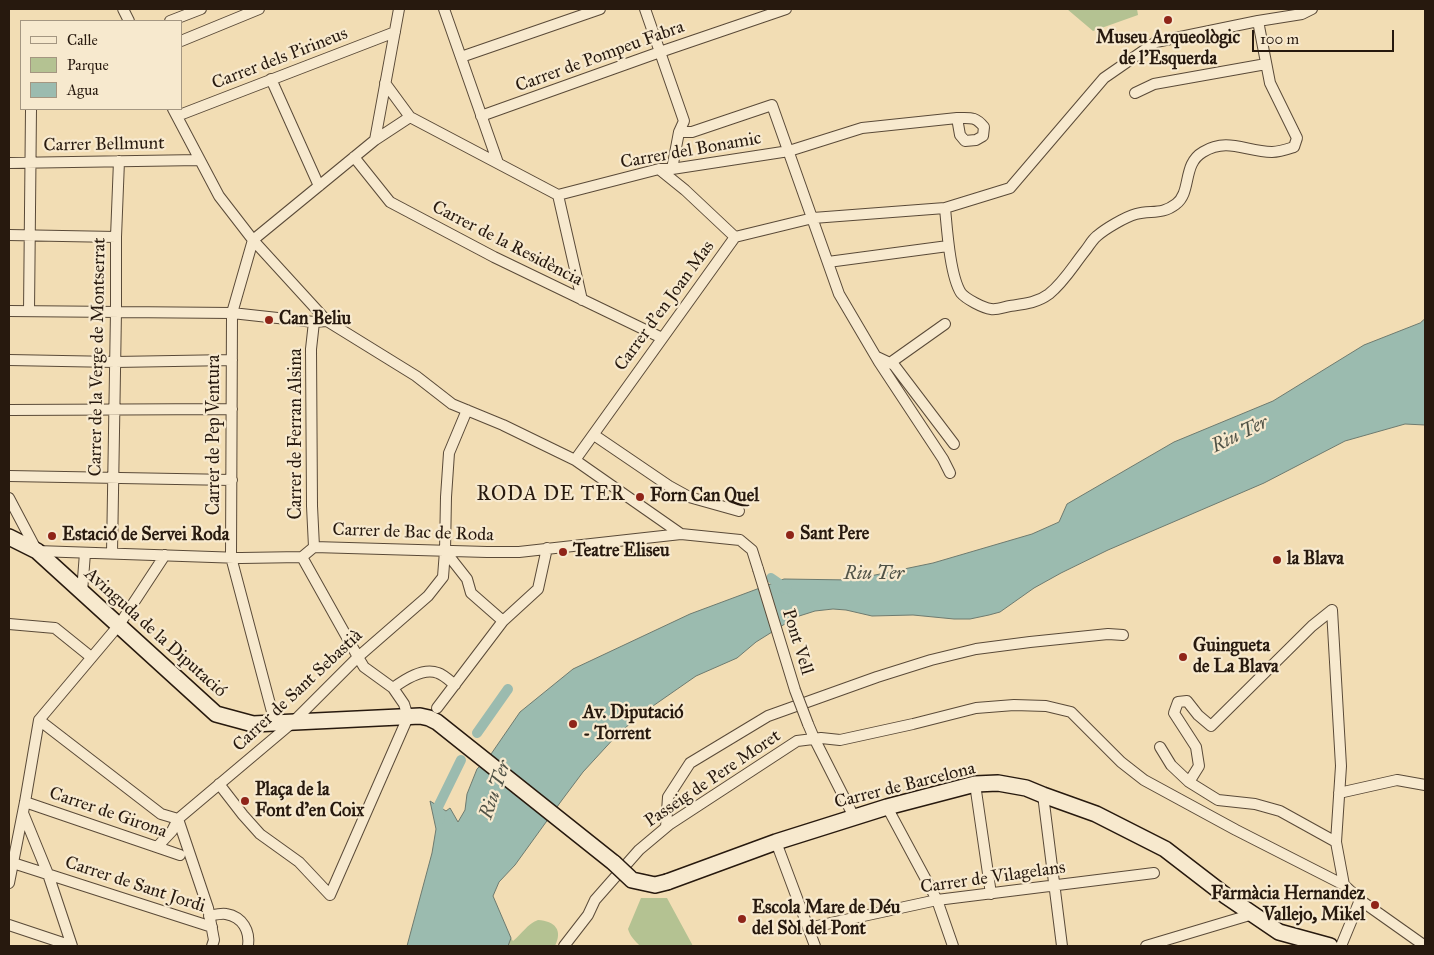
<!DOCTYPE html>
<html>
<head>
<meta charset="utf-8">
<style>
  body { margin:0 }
  #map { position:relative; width:1434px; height:955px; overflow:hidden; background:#f2ddb4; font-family:"IM FELL Great Primer",serif }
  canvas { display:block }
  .frame { position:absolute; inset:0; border:10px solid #27190e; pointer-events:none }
  .legend { position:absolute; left:20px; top:20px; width:162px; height:90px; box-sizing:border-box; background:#f7e9ce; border:1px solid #a49681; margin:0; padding:6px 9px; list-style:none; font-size:15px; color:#27190e }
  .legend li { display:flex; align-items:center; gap:10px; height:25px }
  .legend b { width:25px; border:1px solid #a49681 }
  .scale { position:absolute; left:1252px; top:30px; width:142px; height:22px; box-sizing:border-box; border:2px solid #27190e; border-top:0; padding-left:6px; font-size:15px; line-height:18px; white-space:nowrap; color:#27190e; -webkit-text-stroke:4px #f7e9ce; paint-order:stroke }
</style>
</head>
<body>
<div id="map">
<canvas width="1434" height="955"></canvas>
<div class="frame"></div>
<ul class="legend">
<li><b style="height:6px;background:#f7e9ce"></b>Calle</li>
<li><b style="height:14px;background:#b4c292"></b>Parque</li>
<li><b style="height:14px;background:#9bbbaf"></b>Agua</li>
</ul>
<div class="scale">100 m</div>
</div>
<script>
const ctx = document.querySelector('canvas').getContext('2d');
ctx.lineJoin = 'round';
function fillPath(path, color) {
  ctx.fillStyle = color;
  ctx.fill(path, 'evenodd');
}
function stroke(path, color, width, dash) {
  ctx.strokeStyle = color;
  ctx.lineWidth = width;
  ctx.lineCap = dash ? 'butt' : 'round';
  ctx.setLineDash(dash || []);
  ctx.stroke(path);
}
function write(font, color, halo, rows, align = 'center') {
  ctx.font = font + ' "IM FELL Great Primer",serif';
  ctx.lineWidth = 4.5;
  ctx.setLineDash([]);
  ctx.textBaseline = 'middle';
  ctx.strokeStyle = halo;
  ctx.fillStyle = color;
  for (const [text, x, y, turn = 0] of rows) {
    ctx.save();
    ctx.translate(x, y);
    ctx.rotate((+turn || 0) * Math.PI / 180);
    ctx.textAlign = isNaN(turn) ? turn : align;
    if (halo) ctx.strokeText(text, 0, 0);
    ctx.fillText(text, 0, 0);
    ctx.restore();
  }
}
fillPath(new Path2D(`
  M1067,9H1137L1138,15L1093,31Z
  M641,898H667L693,946H640C635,941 630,936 628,929Z
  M538,920C555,921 563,930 555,946H508L511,938L513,941C522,934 527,924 538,920Z`), '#b4c292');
const water = new Path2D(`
  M1425,319V425L1405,424L1345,441L1264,483L1108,550L1061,573L1034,588L1000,612L989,615L970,619H954L913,615L872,616L846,610L833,609L815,611L796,617L756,642L737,658L696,676L640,715L617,735L583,772L562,800L515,865L499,882L493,896L511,938L508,946H407L432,853L436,829L430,801L446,811L450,808L458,822L465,810L467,794L477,769L489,757L520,712L573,669L690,614L784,579L851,580L933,563L1032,534L1059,522L1067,504L1174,442L1273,401L1364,345L1420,323Z`);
fillPath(water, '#9bbbaf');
stroke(water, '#6d7a6f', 1);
stroke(new Path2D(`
  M771,578L787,589
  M477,733L508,689
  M440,819L438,807L461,760`), '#9bbbaf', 10);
const street = new Path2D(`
  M123,9L129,21
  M444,9L498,163
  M645,9L684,121L679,132L672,169
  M170,21L201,9
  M181,41L259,9
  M461,57L600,9
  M271,79L319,186
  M385,83L410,117
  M1135,93L1154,84L1266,64
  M173,109L219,196L253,240L327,321L416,376L452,404L503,425L575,460L681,534
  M177,116L395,32
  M481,116L660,52L786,9
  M679,132H692L772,105L839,294L879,362L943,459L950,473
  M375,140L399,9
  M354,157L390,202L494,257L662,338
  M9,163L200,160
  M659,169L685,190L735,237
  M558,195L582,300
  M945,208C947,229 950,276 961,293C966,299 983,308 991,309C997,310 1004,307 1010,306C1024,304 1037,303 1049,294C1064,282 1073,266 1085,251C1089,246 1092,240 1097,236C1105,229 1125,217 1136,214C1151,210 1162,215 1176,204C1192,192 1182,164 1203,152C1228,137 1246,152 1272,152C1280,152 1288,149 1294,147L1297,138L1270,83L1258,21
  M9,235L116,237
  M253,240L375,140L410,117L558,195L659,169H672L789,151L862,128L957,118L960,135L965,141L976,140L983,136L984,127C975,116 970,118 957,118
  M253,240L232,313L231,557L275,723
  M828,262L948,246
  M9,311L232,313L314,322L327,321
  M29,311L31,109
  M314,322L311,349L312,506L314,547
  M877,357L894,365L954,444
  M9,360L115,362L232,360
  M890,363L945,324
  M9,410L232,409
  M594,435L669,486L689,497L739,511
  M575,460L735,237L813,218L945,208L1010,188L1104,78L1156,42L1258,21L1302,14L1312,9
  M9,476L232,480
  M9,498L37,551L241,558L302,557L314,547L487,552H519L681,534L740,540L752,550L758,569
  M445,551L467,579L471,593L503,621
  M112,553L116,311V237L119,161
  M82,592L85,553
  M1332,610L1341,766L1336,842L1344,885
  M9,624L55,628L91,657
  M393,688C404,680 423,667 438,673C444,675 450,681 455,685
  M437,708L503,621L538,589L547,548
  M39,720L161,814L178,819
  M808,724L814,738L854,817
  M1160,747L1171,765L1189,782L1218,800L1255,804L1280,811L1336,842
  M1189,782L1199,766L1196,747L1174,713L1178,702L1187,701L1198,715L1211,726L1312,626L1332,610
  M219,784L243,815L260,834L299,862L330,895L408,717L404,704L393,688L364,667L358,657L302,557
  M975,784L991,894
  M1339,793L1397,780L1425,785
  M1043,795L1062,946
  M25,802L180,855
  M887,807L937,900L953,946
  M23,813L48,874L72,946
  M178,819L208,908L214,940L212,946
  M666,827L668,797L690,763L768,716L877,677L931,660L976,649L1030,642L1108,634L1123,635
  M776,842L815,946
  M157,847L172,831L178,819L292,723L358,657L428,596L443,577L445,551L446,497L449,453L467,410
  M13,863L212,927
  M9,883L25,802L39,720L119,625L165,555
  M209,916C214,915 221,913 226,914C243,917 250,931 248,946
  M9,925L72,946
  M808,928L937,900L1154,873
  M564,946L588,915L595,900L639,850L670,824L797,741L821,738L840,740L913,724L976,708L1014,705L1046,706L1071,712L1121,762L1144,780L1236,830L1344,885L1360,900L1425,946
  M1146,946L1253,914
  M1341,946L1360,900`);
const secondary = new Path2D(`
  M9,537L37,551L216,714L253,724L420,716L429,718L437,722L614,863
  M667,882L776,842L887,807L975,784L998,783L1026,788L1043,795L1096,814L1165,849L1226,896L1279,932L1330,946`);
stroke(street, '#5a4a38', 12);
stroke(secondary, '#27190e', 18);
stroke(street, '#f7e9ce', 10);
stroke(secondary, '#f7e9ce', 15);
const streetBridge = new Path2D(`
  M758,569L795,690L808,724`);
const secondaryBridge = new Path2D(`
  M614,863L632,880L655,885L667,882`);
stroke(streetBridge, '#5a4a38', 12, []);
stroke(secondaryBridge, '#27190e', 18, []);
stroke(streetBridge, '#f7e9ce', 10);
stroke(secondaryBridge, '#f7e9ce', 15);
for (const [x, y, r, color] of [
  [1168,20,5,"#8f2418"],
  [269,320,5,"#8f2418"],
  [640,497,5,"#8f2418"],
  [790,535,5,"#8f2418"],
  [52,536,5,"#8f2418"],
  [563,552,5,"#8f2418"],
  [1277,560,5,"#8f2418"],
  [1183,657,5,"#8f2418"],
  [573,724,5,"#8f2418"],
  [245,801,5,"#8f2418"],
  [1375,905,5,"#8f2418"],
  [742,919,5,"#8f2418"]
]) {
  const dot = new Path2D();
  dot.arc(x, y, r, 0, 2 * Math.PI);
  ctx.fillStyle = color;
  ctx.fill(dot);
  stroke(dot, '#f7e9ce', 2);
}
write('bold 18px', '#27190e', '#f7e9ce', [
  ["Museu Arqueològic",1168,39,"center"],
  ["de l'Esquerda",1168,60,"center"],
  ["Can Beliu",279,320],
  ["Forn Can Quel",650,497],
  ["Sant Pere",800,535],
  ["Estació de Servei Roda",62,536],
  ["Teatre Eliseu",573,552],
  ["la Blava",1287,560],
  ["Guingueta",1193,647],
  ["de La Blava",1193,668],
  ["Av. Diputació",583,714],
  ["- Torrent",583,735],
  ["Plaça de la",255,791],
  ["Font d'en Coix",255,812],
  ["Farmàcia Hernandez",1365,895,"right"],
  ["Vallejo, Mikel",1365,916,"right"],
  ["Escola Mare de Déu",752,909],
  ["del Sòl del Pont",752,930]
], 'left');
write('18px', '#27190e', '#f7e9ce', [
  ["Carrer de Pompeu Fabra",600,57,-20],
  ["Carrer dels Pirineus",280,59,-21],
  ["Carrer Bellmunt",104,145,-1],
  ["Carrer del Bonamic",691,151,-10],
  ["Carrer de la Residència",507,244,27],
  ["Carrer d'en Joan Mas",665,306,-54],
  ["Carrer de la Verge de Montserrat",98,357,-89],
  ["Carrer de Ferran Alsina",297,434,-90],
  ["Carrer de Pep Ventura",215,435,-90],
  ["Carrer de Bac de Roda",413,533,2],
  ["Avinguda de la Diputació",155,633,42],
  ["Pont Vell",797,642,73],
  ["Carrer de Sant Sebastià",298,691,-43],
  ["Passeig de Pere Moret",713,779,-34],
  ["Carrer de Barcelona",905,786,-14],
  ["Carrer de Girona",108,813,19],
  ["Carrer de Vilagelans",993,878,-8],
  ["Carrer de Sant Jordi",135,885,18]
]);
write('italic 19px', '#505246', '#f7e9ce', [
  ["Riu Ter",1240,435,-26],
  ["Riu Ter",874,574],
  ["Riu Ter",496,790,-71]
]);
ctx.letterSpacing = '1px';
write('20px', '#27190e', '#f7e9ce', [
  ["RODA DE TER",551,495]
]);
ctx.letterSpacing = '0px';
</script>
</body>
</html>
